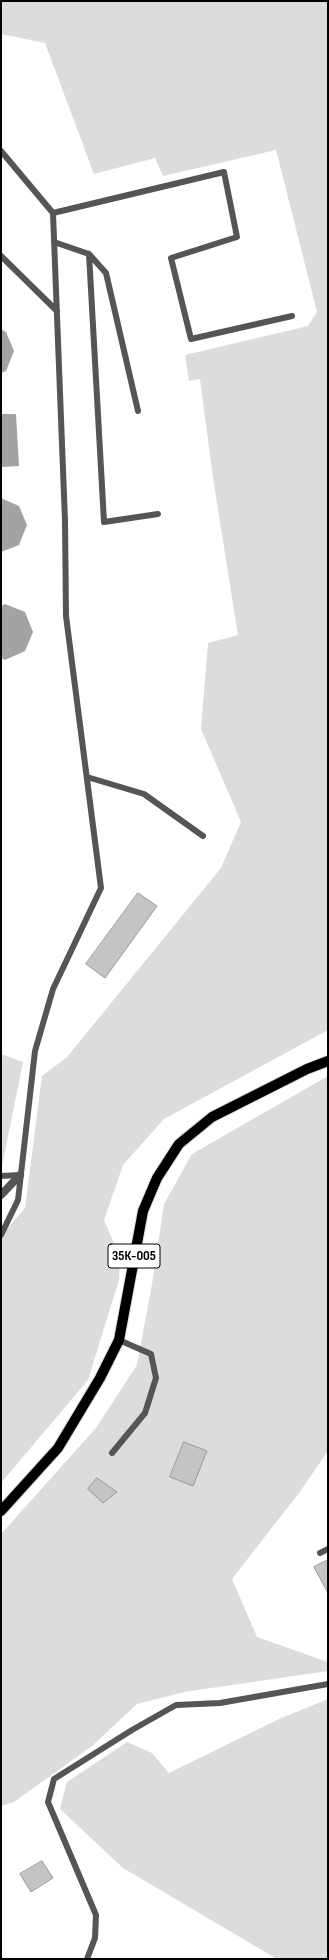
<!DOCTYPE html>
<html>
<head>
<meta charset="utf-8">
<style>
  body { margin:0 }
  #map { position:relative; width:329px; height:1960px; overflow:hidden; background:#fff; font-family:"Sofia Sans Condensed",sans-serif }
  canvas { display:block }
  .frame { position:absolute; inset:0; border:2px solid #000; pointer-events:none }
</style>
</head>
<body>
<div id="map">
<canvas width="329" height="1960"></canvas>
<div class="frame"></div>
</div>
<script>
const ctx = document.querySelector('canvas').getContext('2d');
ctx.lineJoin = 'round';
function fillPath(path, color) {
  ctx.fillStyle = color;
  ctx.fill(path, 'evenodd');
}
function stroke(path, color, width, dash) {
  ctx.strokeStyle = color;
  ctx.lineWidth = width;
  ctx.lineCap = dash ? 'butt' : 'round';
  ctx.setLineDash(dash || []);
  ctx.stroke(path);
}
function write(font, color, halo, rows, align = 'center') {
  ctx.font = font + ' "Sofia Sans Condensed",sans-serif';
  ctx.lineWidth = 3.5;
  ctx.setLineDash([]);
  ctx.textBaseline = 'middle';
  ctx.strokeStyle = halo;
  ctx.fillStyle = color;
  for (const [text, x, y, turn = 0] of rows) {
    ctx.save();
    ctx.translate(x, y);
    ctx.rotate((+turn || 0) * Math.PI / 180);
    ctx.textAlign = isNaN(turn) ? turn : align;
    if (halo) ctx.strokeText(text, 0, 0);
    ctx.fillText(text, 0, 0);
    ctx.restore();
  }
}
fillPath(new Path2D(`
  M1,1H328V1030L164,1119L123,1165L104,1220L120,1257L119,1280L88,1380L1,1483V1236L25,1208L42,1076L67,1057L221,868L241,822L201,729L208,643L238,635L213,478L200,379L189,381L185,355L308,326L317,312L276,150L163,176L155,158L94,174L45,43L1,34Z
  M1,1054L23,1062L1,1171Z
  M328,1076V1451L299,1493L232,1579L257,1637L328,1662V1671L184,1692L137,1704L92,1746L14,1802L1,1806V1534L96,1428L137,1365L152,1284L164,1204L192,1154Z
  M328,1699V1959H277L123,1868L60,1809L67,1782L127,1742L152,1753L169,1773L279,1719Z`), '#dcdcdc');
fillPath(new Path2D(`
  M1,329L6,332L14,351L6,371L1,373Z
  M1,414H16L19,466L1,467Z
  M1,498L19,506L27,525L19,545L1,552Z
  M5,604L25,612L33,632L25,651L5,660L1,658V606Z`), '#a3a3a3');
const building = new Path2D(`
  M138,893L157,906L105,978L86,964Z
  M184,1442L207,1451L193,1486L170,1477Z
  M97,1478L117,1492L103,1503L88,1489Z
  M328,1560V1593L314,1567Z
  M42,1861L53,1878L31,1892L20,1874Z`);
fillPath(building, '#c4c4c4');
stroke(building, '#999', 1);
const primary = new Path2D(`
  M1,1511L58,1448L100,1378L119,1340L143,1211L157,1178L179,1144L212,1117L307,1069L328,1061`);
stroke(primary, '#dbdbdb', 12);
stroke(new Path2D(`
  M1,151L53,213L65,521L66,616L101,888L53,989L35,1051L18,1200L1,1235
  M53,213L224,172L237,237L171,258L191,339L292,316
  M54,242L89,254L104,522L158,514
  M89,254L106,273L138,411
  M1,256L57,311
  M87,777L144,794L203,836
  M1,1176L20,1175
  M112,1453L145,1413L156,1378L151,1354L119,1340
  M320,1553L328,1549
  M87,1959L95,1938L96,1915L48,1802L54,1779L132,1730L176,1705L220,1703L328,1684`), '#555', 6);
stroke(new Path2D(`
  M1,1195L20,1175`), '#555', 8);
stroke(primary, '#000', 10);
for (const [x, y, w] of [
  [134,1256,52]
]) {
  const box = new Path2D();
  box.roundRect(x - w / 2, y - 12, w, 24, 3);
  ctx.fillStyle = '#fff';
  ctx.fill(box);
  stroke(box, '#000', 1);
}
write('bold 14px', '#000', null, [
  ["35К-005",134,1256]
]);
</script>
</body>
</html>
